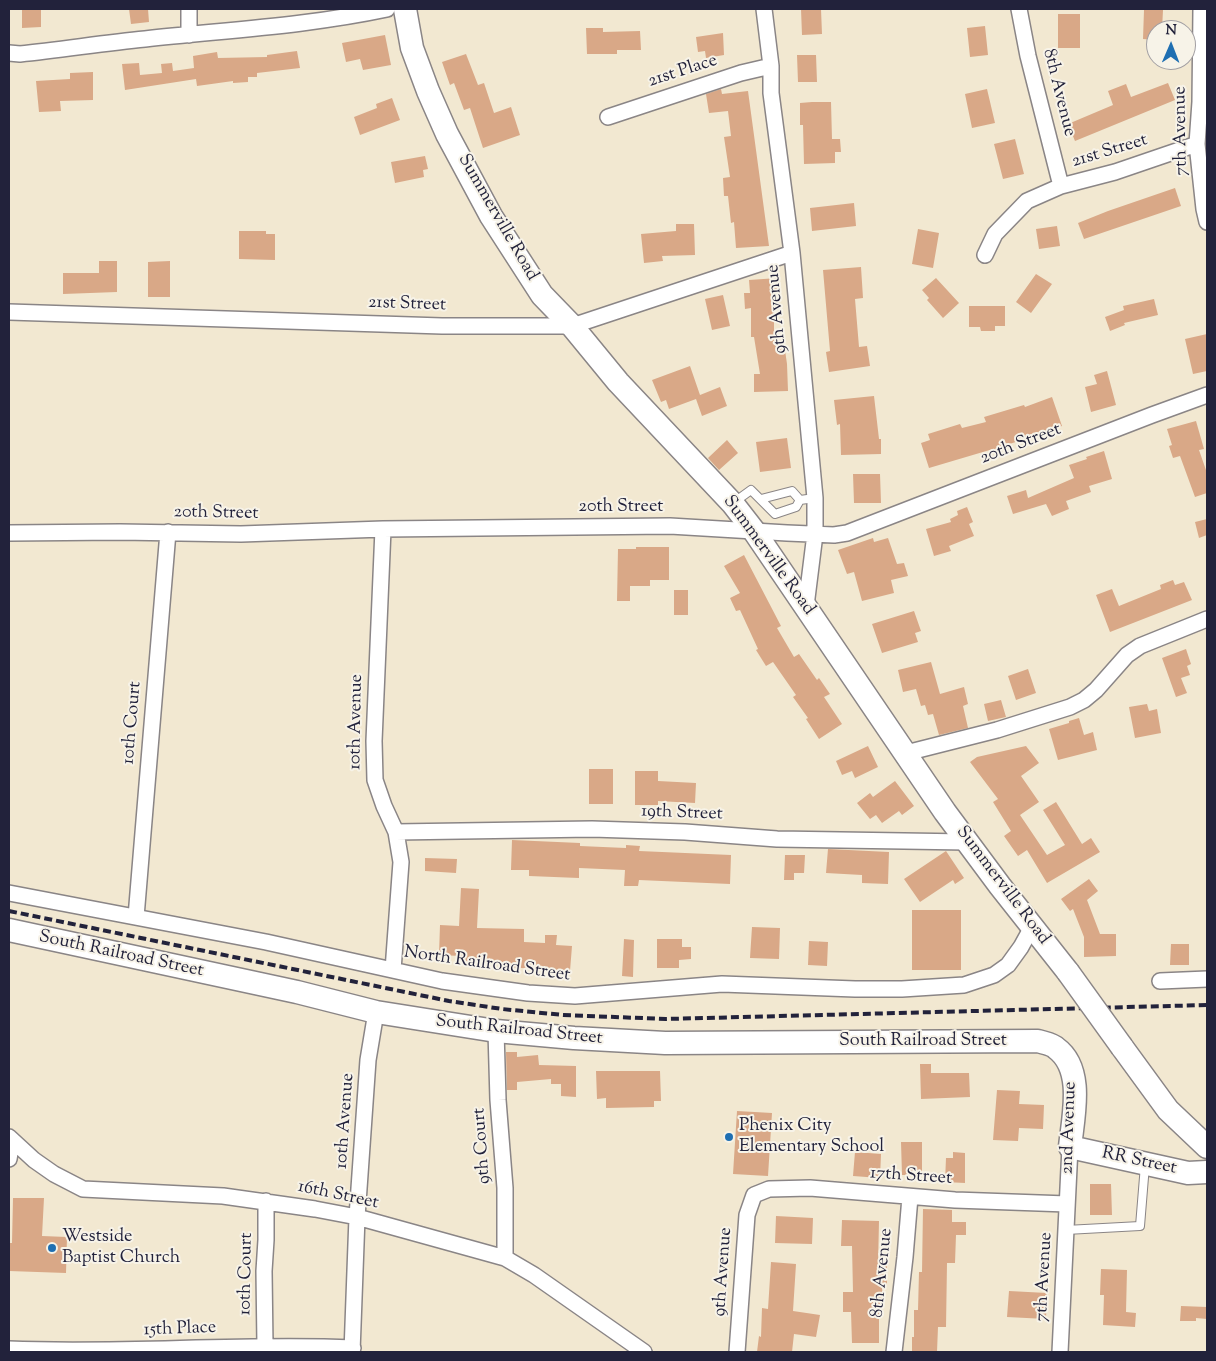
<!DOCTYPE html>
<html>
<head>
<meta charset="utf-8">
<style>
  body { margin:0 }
  #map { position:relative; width:1216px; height:1361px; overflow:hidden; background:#f2e8d1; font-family:"Sorts Mill Goudy",serif }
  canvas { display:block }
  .frame { position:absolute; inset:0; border:10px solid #22223b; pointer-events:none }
  .north { position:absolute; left:1146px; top:20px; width:50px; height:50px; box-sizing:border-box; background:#f7f3e8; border:1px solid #a29fa3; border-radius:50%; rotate:1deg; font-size:14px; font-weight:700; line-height:20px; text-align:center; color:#22223b }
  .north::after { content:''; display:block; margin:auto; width:18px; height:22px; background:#1f6fb2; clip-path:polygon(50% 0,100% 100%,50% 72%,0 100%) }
</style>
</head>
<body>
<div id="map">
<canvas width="1216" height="1361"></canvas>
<div class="frame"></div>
<div class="north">N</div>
</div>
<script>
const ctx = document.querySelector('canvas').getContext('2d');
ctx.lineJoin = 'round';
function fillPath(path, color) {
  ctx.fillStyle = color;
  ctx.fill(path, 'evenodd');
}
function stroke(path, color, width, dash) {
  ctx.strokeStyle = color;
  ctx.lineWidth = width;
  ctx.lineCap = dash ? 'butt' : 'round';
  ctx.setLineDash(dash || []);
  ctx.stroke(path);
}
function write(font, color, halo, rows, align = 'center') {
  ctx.font = font + ' "Sorts Mill Goudy",serif';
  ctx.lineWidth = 4;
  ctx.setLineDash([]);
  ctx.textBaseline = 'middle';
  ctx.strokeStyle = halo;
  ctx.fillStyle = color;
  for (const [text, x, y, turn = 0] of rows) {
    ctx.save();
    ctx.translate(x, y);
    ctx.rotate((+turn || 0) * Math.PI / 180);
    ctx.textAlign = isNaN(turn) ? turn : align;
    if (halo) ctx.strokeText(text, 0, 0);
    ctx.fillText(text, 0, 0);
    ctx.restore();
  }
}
fillPath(new Path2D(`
  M22,9H41V27L22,28Z
  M129,9H148L149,22L131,24Z
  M801,9H821L822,34L802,35Z
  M1144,10H1163L1162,30H1156V40L1143,39Z
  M1058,14H1080V48H1058Z
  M985,26L988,55L970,57L967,28Z
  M586,28H603V32L640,31L641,50H617V54H587Z
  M723,33L724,55L706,58L705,51L698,52L696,37Z
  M385,35L391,65L363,70L360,59L346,62L342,43Z
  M297,51L300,68L257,73V77H248V82L233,83V81L197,86L196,79L125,90L122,64L139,63L140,75L162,73L161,64L172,63L173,71L194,68L193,56L217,52L218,58L267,57V55Z
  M466,54L478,85L484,83L494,113L511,107L520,135L483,148L470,108L464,110L454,83L450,85L442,62Z
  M797,55H816L817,82H798Z
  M93,72V100L60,101L61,111L39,112L36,81L70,79V73Z
  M1168,83L1175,100L1075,141L1068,124L1113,105L1108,91L1126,84L1131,97Z
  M721,89L722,94L748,91L769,246L736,248L734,222L731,223L728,196H724L723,178L730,177L724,137L731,136L728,111L709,113L706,94Z
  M987,89L995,123L972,128L965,94Z
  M392,98L400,120L360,135L354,117L377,108L376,104Z
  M812,102H831L832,139H840L841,152H835V163L804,164L803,125H800V103Z
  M1015,139L1024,174L1003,179L994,144Z
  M425,156L428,169L423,170L424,177L395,183L391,162Z
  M1175,188L1181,206L1084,239L1078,223L1108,211Z
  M854,203L856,226L812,231L810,208Z
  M676,224H694L695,255L662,256L663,261L644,263L641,234L676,231Z
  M1057,226L1060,246L1039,249L1036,229Z
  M918,229L939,233L933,268L912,264Z
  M239,231H266V234H275V260L239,259Z
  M99,261H117V292L63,294V273H99Z
  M170,261V297H148V262Z
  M861,267L863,298L855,299L859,347L867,346L870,366L829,372L826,352L830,351L823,270Z
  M1036,274L1052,284L1031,313L1016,302Z
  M778,278L780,306L774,307V345L784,343L787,364L788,391L754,392V374H760L754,337H751V308L745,309L744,293H750L749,280Z
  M936,278L959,303L943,318L927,300L929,298L922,290Z
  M723,295L730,326L712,330L705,299Z
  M1154,299L1158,315L1124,323L1125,325L1110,331L1105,317L1124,310L1123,306Z
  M969,306H1005V326H995V331H981L980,327H969Z
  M1207,334V371L1193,374L1185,339Z
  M690,366L700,395L720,387L727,406L702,416L696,399L669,409L666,400L661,402L652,380Z
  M1107,371L1116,405L1091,412L1085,387L1097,384L1094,375Z
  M874,396L879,439H881V454L841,455L840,424L837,425L834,400Z
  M1052,397L1062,426L1033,436V437L1009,444L1010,447L994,451L993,449L929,468L921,443L930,440L928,434L960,424L962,428L986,422L984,417L1024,405L1025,407Z
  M1196,421L1204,449L1199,450L1207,473V493L1195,497L1180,456L1173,458L1169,446L1172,445L1167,429Z
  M787,438L791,468L760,472L756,442Z
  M727,440L738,453L719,470L708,458Z
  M1104,451L1112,479L1089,486L1091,492L1066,501L1069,509L1052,516L1046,504L1013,514L1007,496L1026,490L1028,498L1074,478L1069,465L1087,459L1086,457Z
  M853,474H880L881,503H854Z
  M967,507L973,522L969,524L974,536L949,546L951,551L934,556L926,529L951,522L950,519L958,515L957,511Z
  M1207,519V535L1199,538L1195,522Z
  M873,538L874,542L888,538L897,564L904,563L908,576L891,580L894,593L862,601L854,572L847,574L838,550Z
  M636,547H669V580H650V586H630V601H617L618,549H636Z
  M744,555L781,626L777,628L794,657L799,654L817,680L819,678L830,694L824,697L842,724L819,739L806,719L808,718L793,697L796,695L773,662L766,666L756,650L758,649L740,610L736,611L730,598L740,593L724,566Z
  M1173,580L1175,585L1184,582L1192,600L1110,632L1096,595L1112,589L1119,606L1161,589L1160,585Z
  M674,590H688V615H674Z
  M914,611L921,631L915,633L918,642L882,653L872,624Z
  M1186,649L1191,664L1187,666L1190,675L1181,678L1187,693L1176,697L1162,658Z
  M931,662L940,694L964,687L968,704L963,706L968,728L939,735L933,714L928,715L925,705L921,706L916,689L903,692L898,670Z
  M1028,669L1036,693L1016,700L1008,676Z
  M1001,700L1006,717L988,721L984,704Z
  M1147,704L1149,711L1157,709L1161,733L1135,738L1129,707Z
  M1079,718L1084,735L1093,732L1097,750L1058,760L1049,729L1069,723V721Z
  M868,746L878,767L855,778L852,771L842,775L836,761Z
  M1026,746L1039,763L1021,776L1039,802L1020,815L1047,855L1065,845L1043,810L1056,802L1082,844L1091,838L1100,852L1047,883L1027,850L1018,856L1004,836L1011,831L993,802L998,799L970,762L977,757Z
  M589,769H613V804H589Z
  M635,771H658V781L696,783L695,803L658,801V805H635Z
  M895,781L914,806L902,815L899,811L882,823L876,815L870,819L857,803L870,793L873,797Z
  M512,840L580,843V846L626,848V845L640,846L639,851L731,855L730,884L639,880L638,886H624L625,870L579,868V878L529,876V870H511Z
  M828,849L889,852L888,884L862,883V875L826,873Z
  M946,851L964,878L955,884L953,880L920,902L904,879Z
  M785,855H805L804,873H794V880H784Z
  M425,858L457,859L456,873L425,871Z
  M1089,879L1098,891L1087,900L1100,934H1116V956L1084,957V937L1073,909L1070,911L1061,899Z
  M461,888L479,889L477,928L524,929V942L545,943V935H557L556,945L572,946L570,971L505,967L506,963L461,961V956L439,955L440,925L459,926Z
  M912,910H961V970H912Z
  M752,927L780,928L779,959L750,958Z
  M624,939L634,940L633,977L622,976Z
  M657,939H682V947H691V959L679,960V968H657Z
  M809,941L828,942L827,966L808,965Z
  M1171,944H1189V965H1170Z
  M506,1052H517V1057L538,1055L539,1065L576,1066V1097L561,1096V1084H551V1079L517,1082V1090H507Z
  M920,1064H931V1073H969L970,1097L921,1099Z
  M596,1071H660L661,1101H654V1107L606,1108V1098L597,1099Z
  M997,1090L1020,1091L1019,1104L1044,1105L1043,1129L1019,1128L1018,1141L993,1140Z
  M737,1111L772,1113L768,1176L733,1174Z
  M901,1142H922V1175H902Z
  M855,1152L881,1154L880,1178L853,1176Z
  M953,1152L965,1153V1183L945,1182L946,1158H953Z
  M1090,1184H1111L1112,1215H1090Z
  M13,1198H44L42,1236L67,1237L66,1273L9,1271V1243H12Z
  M923,1209L952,1210V1222H966V1235H956L955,1263H947L946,1327H938L937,1352H912V1337H914V1310H918L919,1272H922Z
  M776,1216L813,1218L812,1244L775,1243Z
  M842,1220L879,1221L878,1265H887V1285H882L883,1312H879V1343H852L851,1312H843V1292H853L852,1246H841Z
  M771,1262L796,1264L793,1311L820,1315L816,1337L794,1334L792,1352H757L759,1336L761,1337L762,1308L768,1309Z
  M1101,1269L1127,1270L1126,1312L1136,1313L1135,1327L1103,1325L1104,1295H1100Z
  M1009,1291L1047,1293L1046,1319L1007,1317Z
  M1181,1306L1207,1307V1319L1196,1318V1321H1180Z`), '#d9a887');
const lane = new Path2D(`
  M761,499L792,491L800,500L815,498
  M733,503L751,490L775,514L796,507L800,500
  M1066,1230L1140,1226L1145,1165`);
const street = new Path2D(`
  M189,9V35
  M764,9L771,66V93L792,253L815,498V534L806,606
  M1019,9L1028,56L1061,186
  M1201,9L1200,102L1197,144L1204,209L1207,222
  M9,53L20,54C61,50 103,43 145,39C226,30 307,26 387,9
  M608,117L741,73L771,66
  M985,255L995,234L1027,201L1061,186L1115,172L1197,144
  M9,312L442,326H572L792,253
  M383,529L374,741L375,780L384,806L396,832L401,862L393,970
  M9,533L120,532L241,534L383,529L670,526L787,533L834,535L847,533L1152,415L1207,395
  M906,753L997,730L1070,707L1084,700L1096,690L1127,655L1140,646L1207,619
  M396,832L592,829L685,832L777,839L967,842
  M9,893L266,942L442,981L528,993L575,996L722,984L855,989H902L964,985L994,975L1008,965L1021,947L1032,927
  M136,917L168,532
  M1160,981L1207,979
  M496,1031L498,1100L505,1188V1258
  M9,1137L34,1160L54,1174L83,1189L223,1196L315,1209L357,1217L505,1258L534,1275L644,1352
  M9,1159L12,1141
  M265,1346L264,1271L266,1240V1201
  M9,1349C123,1354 238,1343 353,1348
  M352,1352L357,1217L368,1060L376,1012
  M737,1352L747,1215L754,1195L769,1189L810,1188L955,1200L1067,1204
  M894,1352L905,1257L910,1197
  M1060,1352L1070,1147`);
const secondary = new Path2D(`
  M405,9L412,48L428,91L447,134L491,216L542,295L572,326L618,382L733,504L754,531L945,812L1000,886L1068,972
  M9,930L297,992L376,1012L496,1031L574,1038L665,1043L1038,1041C1044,1043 1052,1044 1056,1048C1085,1069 1073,1117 1070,1147L1188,1173L1207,1172
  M1122,1047L1168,1110L1207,1147`);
stroke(lane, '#8a8586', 10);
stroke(street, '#8a8586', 18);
stroke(secondary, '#8a8586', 25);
stroke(lane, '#fff', 8);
stroke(street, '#fff', 15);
stroke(secondary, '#fff', 22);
stroke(new Path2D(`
  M9,911L449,1001L502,1009L563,1015L666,1019L1207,1005`), '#22223b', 4, [8, 4]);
const secondaryBridge = new Path2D(`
  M1068,972L1122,1047`);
stroke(secondaryBridge, '#8a8586', 25, []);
stroke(secondaryBridge, '#fff', 22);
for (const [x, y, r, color] of [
  [729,1137,5,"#1f6fb2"],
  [52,1248,5,"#1f6fb2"]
]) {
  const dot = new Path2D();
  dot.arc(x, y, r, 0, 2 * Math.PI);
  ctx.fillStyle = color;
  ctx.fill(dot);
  stroke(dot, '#f7f3e8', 2);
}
write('18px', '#22223b', '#f7f3e8', [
  ["21st Place",683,72,-18],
  ["8th Avenue",1058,93,76],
  ["7th Avenue",1182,131,-91],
  ["21st Street",1110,152,-17],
  ["Summerville Road",497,218,60],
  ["21st Street",407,305,2],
  ["9th Avenue",778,309,-95],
  ["20th Street",1021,445,-21],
  ["20th Street",621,508],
  ["20th Street",216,514,1],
  ["Summerville Road",768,556,54],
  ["10th Avenue",357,722,-89],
  ["10th Court",133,723,-85],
  ["19th Street",682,814,2],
  ["Summerville Road",1002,886,53],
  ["South Railroad Street",121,955,12],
  ["North Railroad Street",487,965,8],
  ["South Railroad Street",519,1031,6],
  ["South Railroad Street",923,1042],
  ["10th Avenue",346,1121,-86],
  ["2nd Avenue",1070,1128,-88],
  ["9th Court",483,1146,-94],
  ["RR Street",1139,1162,12],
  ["17th Street",911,1177,4],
  ["16th Street",338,1196,12],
  ["9th Avenue",724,1272,-86],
  ["8th Avenue",883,1273,-84],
  ["10th Court",247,1274,-89],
  ["7th Avenue",1045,1277,-87],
  ["15th Place",180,1330,-2]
]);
write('18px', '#22223b', '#f7f3e8', [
  ["Phenix City",739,1127],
  ["Elementary School",739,1148],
  ["Westside",62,1238],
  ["Baptist Church",62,1259]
], 'left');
</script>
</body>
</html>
